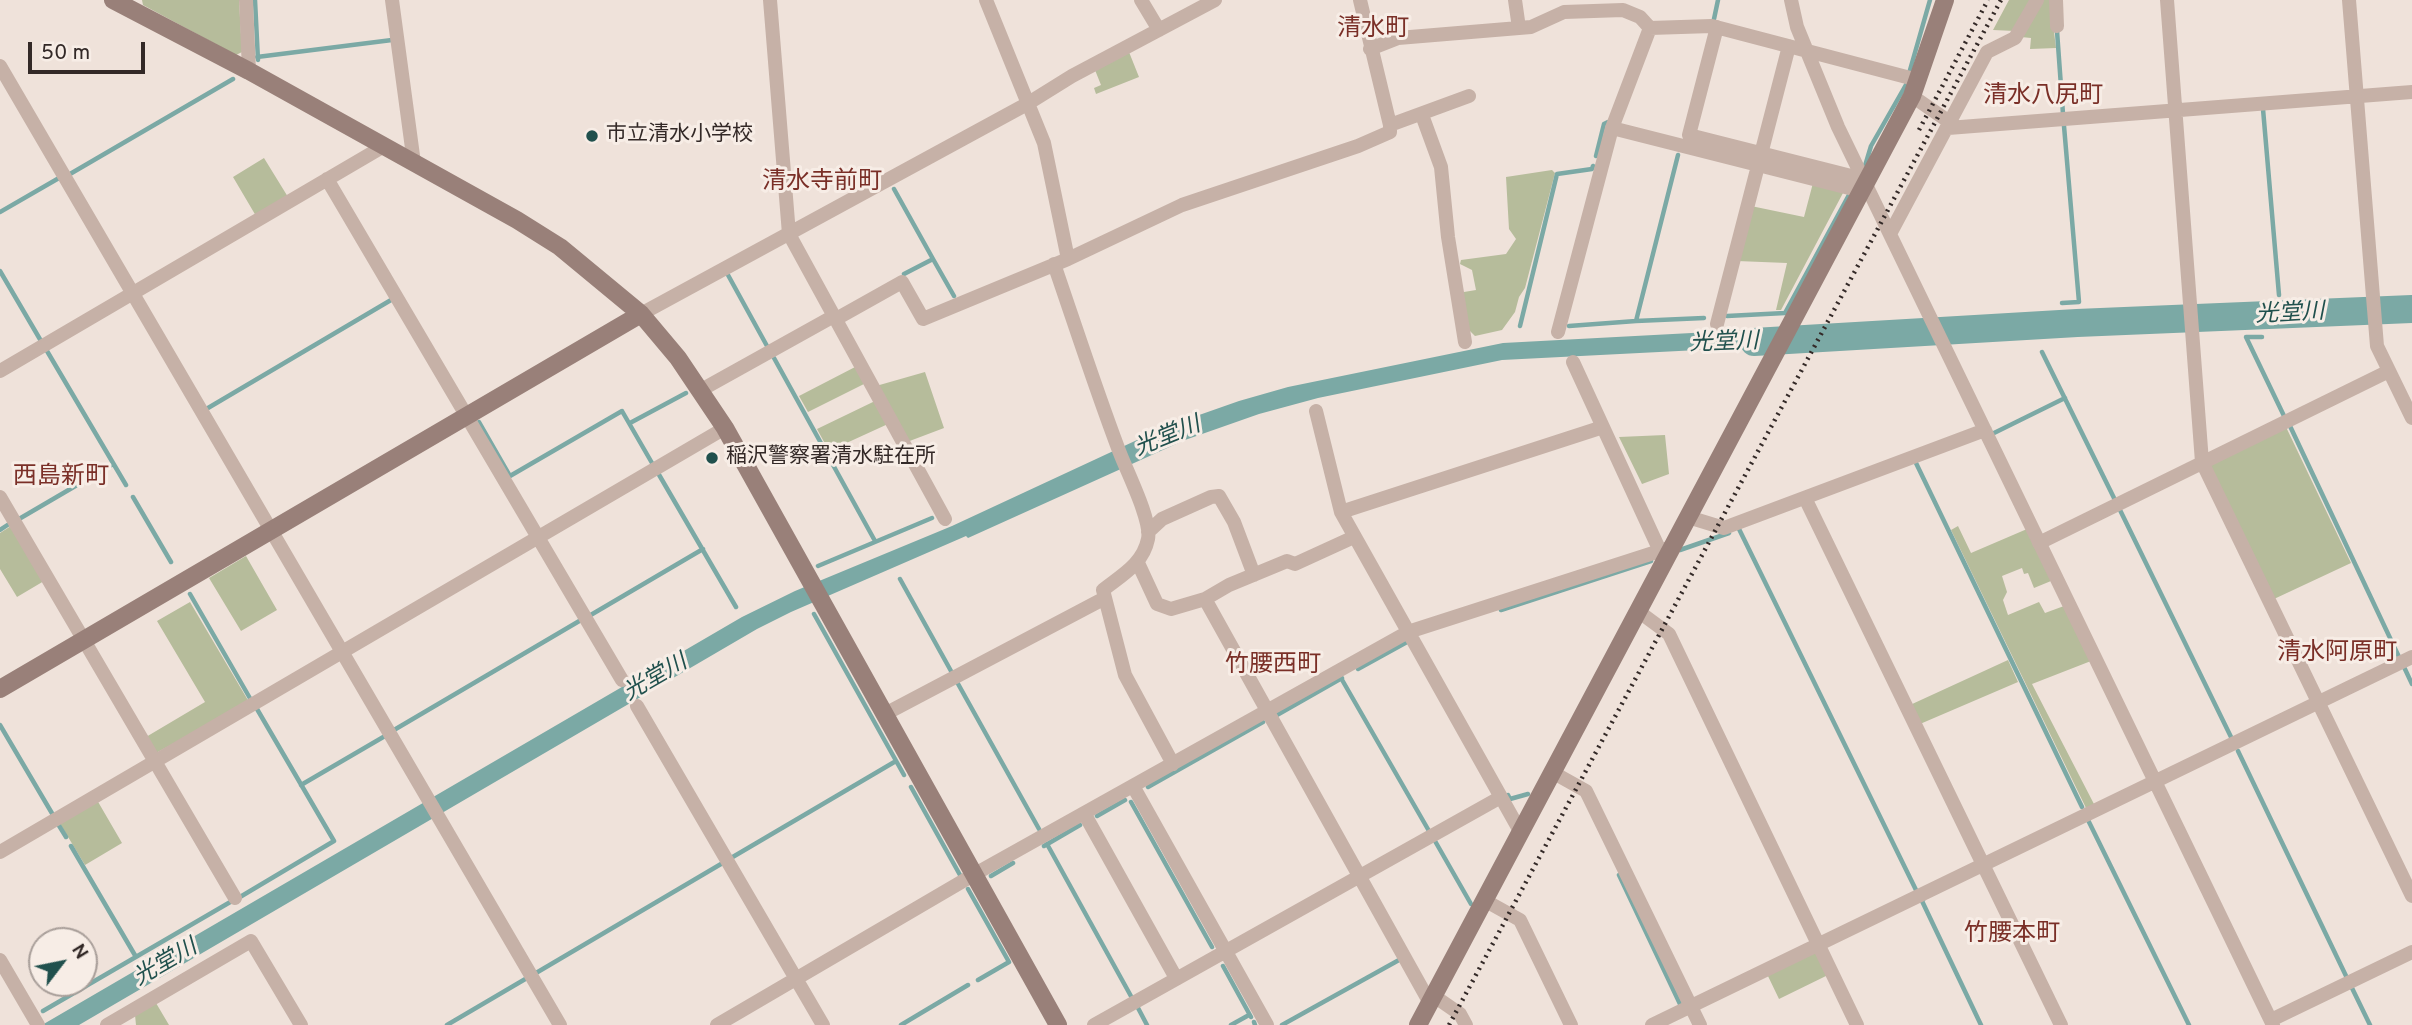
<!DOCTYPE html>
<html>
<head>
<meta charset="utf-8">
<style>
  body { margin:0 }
  #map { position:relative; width:2412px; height:1025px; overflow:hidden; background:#efe2da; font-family:Overpass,sans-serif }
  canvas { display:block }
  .north { position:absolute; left:28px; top:927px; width:70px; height:70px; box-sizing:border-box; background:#f7ede6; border:2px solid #a99f9a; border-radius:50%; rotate:58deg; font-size:19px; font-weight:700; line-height:28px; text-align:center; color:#332927 }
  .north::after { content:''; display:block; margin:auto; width:24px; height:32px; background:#20504d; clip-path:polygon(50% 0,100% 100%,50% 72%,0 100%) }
  .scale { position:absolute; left:28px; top:42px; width:117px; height:32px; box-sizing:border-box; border:4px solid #332927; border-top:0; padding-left:9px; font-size:21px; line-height:24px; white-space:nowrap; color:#332927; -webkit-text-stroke:5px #f7ede6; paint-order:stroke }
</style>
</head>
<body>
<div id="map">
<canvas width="2412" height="1025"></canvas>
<div class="north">N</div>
<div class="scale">50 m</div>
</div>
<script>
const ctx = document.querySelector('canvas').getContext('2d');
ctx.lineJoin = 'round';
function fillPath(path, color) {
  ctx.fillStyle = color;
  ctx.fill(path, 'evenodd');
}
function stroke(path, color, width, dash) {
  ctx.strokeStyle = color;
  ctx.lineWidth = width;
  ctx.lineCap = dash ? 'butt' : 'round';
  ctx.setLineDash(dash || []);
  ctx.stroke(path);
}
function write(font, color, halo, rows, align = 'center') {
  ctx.font = font + ' Overpass,"Noto Sans JP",sans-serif';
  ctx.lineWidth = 6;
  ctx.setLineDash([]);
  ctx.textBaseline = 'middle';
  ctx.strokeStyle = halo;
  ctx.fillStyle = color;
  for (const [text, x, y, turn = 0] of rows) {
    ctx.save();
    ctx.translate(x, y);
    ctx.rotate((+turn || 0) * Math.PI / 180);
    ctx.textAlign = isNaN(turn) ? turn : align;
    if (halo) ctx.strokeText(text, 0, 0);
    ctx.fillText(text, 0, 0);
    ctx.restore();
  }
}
fillPath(new Path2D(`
  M142,0H239L242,52L236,55L143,5Z
  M2009,0H2031L2015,31L1993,30Z
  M2042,0H2050L2056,48L2030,49L2031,38L2021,37Z
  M1129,52L1139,77L1096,94L1094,88L1101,85L1095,70Z
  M264,158L288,197L256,216L233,177Z
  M1552,170L1555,173L1525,288L1519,297L1515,312L1502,330L1475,336L1469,330L1461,295L1464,292L1476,290L1472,270L1460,264L1461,260L1506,254L1516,239L1509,229L1506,177Z
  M1813,183L1843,193L1781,310H1776L1787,263L1737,261L1751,206L1804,217Z
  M857,366L866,383L808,412L799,396Z
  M925,372L944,428L907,442L876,386Z
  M875,401L888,424L829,451L817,429Z
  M2286,427L2351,563L2274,599L2210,467L2212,463Z
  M1665,435L1669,474L1642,484L1619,437Z
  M11,526L44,581L17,597L0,569V533Z
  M1958,526L1971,553L2027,529L2051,581L2034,588L2028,573L2024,574L2022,568L2002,576L2007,592L2003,600L2008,615L2039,602L2045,613L2064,606L2091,661L2032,684L2095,806L2087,810L1951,530Z
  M246,556L277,610L241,631L209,578Z
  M190,602L249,702L156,753L146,737L205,702L157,621Z
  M2008,660L2018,682L1920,724L1910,705Z
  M97,800L122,843L85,865L59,822Z
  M1812,952L1818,954L1828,975L1779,999L1767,974Z
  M156,1003L169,1025H136L135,1015Z`), '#b6bc9b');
fillPath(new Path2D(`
  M1786,328L1777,346L1502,360L1318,398L1259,414L1185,440L968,538L966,536L791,612L757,629L79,1025H42L742,617L795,591L952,526L1165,427L1239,401L1288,387L1503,343Z`), '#7ba9a5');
stroke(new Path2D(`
  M255,0L258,60
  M1714,19L1718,0
  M2057,31L2063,114
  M257,57L392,40
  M1910,70L1930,0
  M2263,109L2279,295
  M1596,156L1604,124L1608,122
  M1865,166L1871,146L1907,83
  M70,174L233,79
  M894,189L933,259L904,274
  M0,212L59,178
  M933,259L954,296
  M0,271L41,341
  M728,275L767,346
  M2062,303L2079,302L2064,126
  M2280,307L2281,314
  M2259,315L2260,325
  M1727,316L1785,313L1850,193
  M2063,316L2064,324
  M1636,321L1704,318
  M1520,326L1557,174L1592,169L1593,166
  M1569,326L1636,321L1678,155
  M2033,335V325
  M2262,337H2246L2285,418
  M47,351L126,485
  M2042,352L2115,500
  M774,358L875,541
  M208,408L391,300
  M479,422L510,476L622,411L652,463
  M630,423L686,393
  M2290,426L2399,657
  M1994,433L2065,398
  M1916,463L2082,807
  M658,473L736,607
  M133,497L171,562
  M2120,510L2231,737
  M19,519L113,464
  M1739,529L1916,890
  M0,530L9,524
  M1680,550L1729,533
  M818,566L932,518
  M900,579L951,671
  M190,594L251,700
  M1501,610L1651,561
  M814,614L904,775
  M589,616L703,549
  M2404,667L2412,684
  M1358,669L1407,642
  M1341,678L1429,831
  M957,682L1039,829
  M1277,715L1342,678
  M0,725L53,815
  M394,730L581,620
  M2238,751L2347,978
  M301,785L385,736
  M911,787L960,875
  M1148,787L1263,722
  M1508,795L1510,799L1528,794
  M1131,802L1212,947
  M1097,816L1125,800
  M2088,820L2189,1025
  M58,824L66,837
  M1435,841L1471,904
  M1047,844L1132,998
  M71,846L136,957
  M1044,846L1080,825
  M731,858L896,761
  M1619,875L1680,1004
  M991,876L1013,863
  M968,889L1009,962L978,980
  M240,897L334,841L257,709
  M1923,900L1922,901L1981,1025
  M1223,966L1251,1017
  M536,973L721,864
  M2352,988L2370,1025
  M1137,1006L1147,1025
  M43,1011L232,901
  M1254,1022L1255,1025
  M447,1025L527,978
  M901,1025L968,985
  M1231,1025L1249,1015
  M1282,1025L1399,960`), '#7ba9a5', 4.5);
stroke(new Path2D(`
  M1754,342L2077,323L2412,309`), '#7ba9a5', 28);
stroke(new Path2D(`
  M246,0L249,71
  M392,0L414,163
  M770,0L789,234L945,519
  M986,0L1044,143L1068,259
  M1141,0L1159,30
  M1360,0L1390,125
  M1515,0L1519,28
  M1791,0L1797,27L1838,127L2273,1025
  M2056,0L2057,26
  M2167,0L2202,462L2412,896
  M2349,0L2377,346L2412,418
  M1717,27L1689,135L1863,179
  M1370,49L1398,38L1531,27L1564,12L1623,10L1640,17L1650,28
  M0,66L560,1025
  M1912,96L1951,123
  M1422,115L1441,167L1448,237L1465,342
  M1612,128L1861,191
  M1948,128L2412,92
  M327,179L622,680
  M1890,234L1987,52L2015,38L2037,0
  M1054,264C1075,325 1095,387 1118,448C1125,468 1152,520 1148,539C1143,564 1122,575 1103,590L1125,675L1173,764
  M641,314L1027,104L1072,76L1215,0
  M836,319L902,282L923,319L1068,259L1182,205L1358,146L1390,132V125L1469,96
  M1717,324L1789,46
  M1558,332L1612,128L1650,28L1712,26L1918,80
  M1573,362L1660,551
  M0,371L384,146
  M701,390L834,316
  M1316,411L1341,512L1520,831
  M0,497L235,898
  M1805,498L2061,1025
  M1341,512L1603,427
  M1688,517L1724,528L1985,430
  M1148,532L1162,519L1211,497L1219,496L1234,522L1254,575
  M2039,543L2389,371
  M1138,563L1157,604L1171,609L1205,599L1229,585L1287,561L1295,564L1354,537
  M1205,599L1430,1003
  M1638,611L1669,634L1857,1025
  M637,706L823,1025
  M885,714L1105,598
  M1552,772L1586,791L1700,1025
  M1133,786L1267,1025
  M1084,813L1176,978
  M0,852L725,428
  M1484,900L1520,920L1571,1025
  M0,960L38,1025
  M1434,996L1460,1014L1466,1025
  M2271,1020L2412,952
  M107,1025L251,941L301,1025
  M717,1025L975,874L1408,632L1672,547
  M1094,1025L1501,797
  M1652,1025L2412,657`), '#c6b1a7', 14);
stroke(new Path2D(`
  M113,0L249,71L517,220L560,247L641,314L678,358L725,428L1058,1025
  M0,689L641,314
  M1418,1025L1912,96L1945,0`), '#998079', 18);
stroke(new Path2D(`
  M1919,130L1988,0
  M1449,1025L2001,0`), '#332927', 4.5, [2, 5]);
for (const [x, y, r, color] of [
  [592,136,7,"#20504d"],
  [712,458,7,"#20504d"]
]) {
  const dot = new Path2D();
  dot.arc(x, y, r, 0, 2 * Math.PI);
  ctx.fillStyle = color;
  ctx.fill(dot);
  stroke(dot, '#f7ede6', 2.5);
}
write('21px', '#332927', '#f7ede6', [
  ["市立清水小学校",606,136],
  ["稲沢警察署清水駐在所",726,458]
], 'left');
write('italic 23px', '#20504d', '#f7ede6', [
  ["光堂川",2290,315,-3],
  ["光堂川",1724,344,-2],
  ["光堂川",1168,438,-22],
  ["光堂川",656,679,-30],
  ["光堂川",166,964,-30]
]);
write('24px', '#7a2f27', '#f7ede6', [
  ["清水町",1373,30],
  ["清水八尻町",2043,97],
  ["清水寺前町",822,183],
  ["西島新町",61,478],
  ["清水阿原町",2337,654],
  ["竹腰西町",1273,666],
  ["竹腰本町",2012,935]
]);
</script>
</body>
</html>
